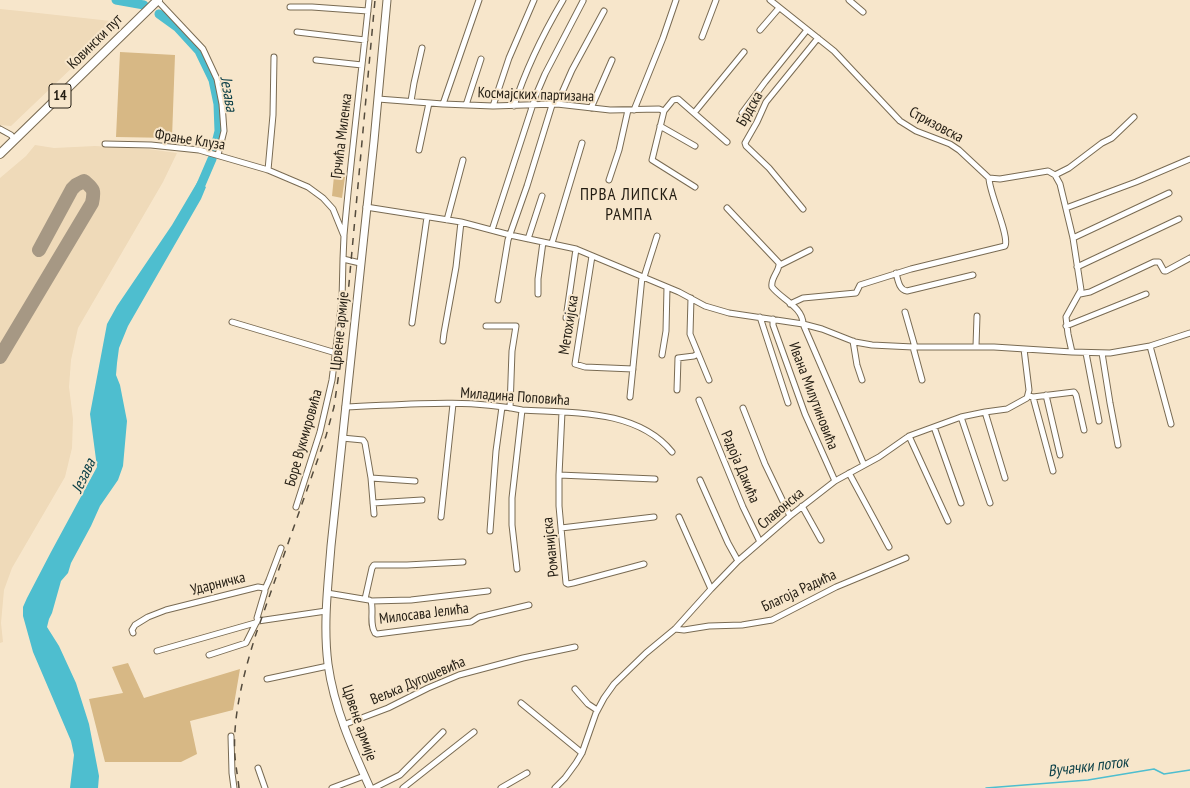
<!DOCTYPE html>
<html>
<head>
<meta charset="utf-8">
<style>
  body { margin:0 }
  canvas { display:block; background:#f7e6cb }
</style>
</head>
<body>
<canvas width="1190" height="788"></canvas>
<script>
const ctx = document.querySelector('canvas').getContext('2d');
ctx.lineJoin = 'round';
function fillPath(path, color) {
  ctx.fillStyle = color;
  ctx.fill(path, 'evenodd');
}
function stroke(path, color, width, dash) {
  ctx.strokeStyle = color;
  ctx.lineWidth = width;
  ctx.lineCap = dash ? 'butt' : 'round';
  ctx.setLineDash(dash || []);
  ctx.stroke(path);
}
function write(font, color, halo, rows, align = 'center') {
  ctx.font = font + ' "PT Sans Narrow",sans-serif';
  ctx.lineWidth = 4;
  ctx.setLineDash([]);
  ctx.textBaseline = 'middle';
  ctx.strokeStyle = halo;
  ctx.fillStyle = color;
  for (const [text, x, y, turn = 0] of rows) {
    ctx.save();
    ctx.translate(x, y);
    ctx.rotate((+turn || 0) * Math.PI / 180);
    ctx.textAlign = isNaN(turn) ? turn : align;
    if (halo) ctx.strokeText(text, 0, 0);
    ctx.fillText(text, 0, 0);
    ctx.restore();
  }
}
fillPath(new Path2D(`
  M0,9L20,11L120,22L11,126L0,125Z
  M35,145L54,148L95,146L148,149L177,153L163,182L78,328L71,360L69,387L73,419L72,448L65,477L12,568L4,590L1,623L3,642L0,643V178L26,156Z`), '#efdab9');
fillPath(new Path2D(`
  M120,52L175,55L172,138L116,137Z
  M334,176L345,177L342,198L332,196Z
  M128,663L144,698L240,669L233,710L190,721L197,754L181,762H105L89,699L123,693L112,667Z`), '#d7b885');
fillPath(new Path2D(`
  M198,181L206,187L201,199L128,326L119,348L117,363L116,375L120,385L127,421L123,466L118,480L100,506L91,526L71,563L68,573L61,581L52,613L49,619L47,627L59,646L76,683L89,724L99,776L98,788H70L74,755L71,741L33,652L23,616V607L27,598L51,552L97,467L90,414L107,324L117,306L172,225Z`), '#4ebecf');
stroke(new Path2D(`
  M986,788L1088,780L1154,769L1164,774L1190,770`), '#4ebecf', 1.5);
stroke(new Path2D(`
  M116,0L144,5
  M159,14L177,27L199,51L213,80L218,104L219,131L214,151
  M197,194L212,159`), '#4ebecf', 9);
stroke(new Path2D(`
  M0,357L92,203C95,189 93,189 84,181L76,185L72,189L39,250`), '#a69884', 14);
const minor = new Path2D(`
  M157,0L203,49L217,79L222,104L224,131L218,155
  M770,0L834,51L900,121L916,131L950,144L959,150L989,178L1000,179L1048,171L1055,175L1060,184L1073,238L1081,290L1066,317L1068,334L1072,352
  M849,0L863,12
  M290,7H312L368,11
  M760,30L779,8
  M297,32L365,40
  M702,37L716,0
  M316,60L362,65
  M378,99L443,104L493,106L557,104L610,110L659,109L664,111
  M411,101L414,83L422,48
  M443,104L479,0
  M557,104L572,70L604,11
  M466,105L481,59
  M493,106L509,58L534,0
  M514,106C526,68 543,34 563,0
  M591,108L612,60
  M634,110L663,38L676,0
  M694,113L744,52
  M742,113L765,82L807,30
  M660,126L695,146
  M0,129L11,135L15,140
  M105,144L151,145L199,150L268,170L308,187L323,198L333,209L344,236L343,259L360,263
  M419,150L429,103
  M268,170L273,115L274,57
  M1055,175L1069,168L1102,143L1112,138L1134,117
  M609,180L619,150L628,110
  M695,187L652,160L664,111L673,100L678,99L727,142
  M366,207L461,222L510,235L576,249L679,292L705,306L729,313L803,324L822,329L855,342L872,345L913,347H994L1072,352L1110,353L1150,346L1190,333
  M727,208L779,263C780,271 770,278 772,287C781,299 803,307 803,324L864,465
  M1066,208L1136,182L1190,159
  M803,209L769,168L746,146L745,143L757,122L766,102L818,38
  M447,220L463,160
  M492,230L536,95L545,74L583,1
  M344,235C351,156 361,78 369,0
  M1073,238L1169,193
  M528,239L542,196
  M552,243L582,143
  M592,256L575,364L585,367L633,369
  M780,265L810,250
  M1077,267L1179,219
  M896,273C898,280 899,290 907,291L973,275
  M644,277L657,236
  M538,294V279L543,242
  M1080,294L1090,292L1154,262H1159L1164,271H1166L1190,258
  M691,298L690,334L709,380
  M498,300L508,240L527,186L552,105
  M790,304L803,298L856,293L860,285L911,269L1005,246C1010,236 989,193 989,178
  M905,312L915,347
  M760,317L788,403
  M566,318L576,249
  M773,319V325L805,414L835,481
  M232,322L336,353
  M412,323L427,217
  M486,326H516L512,351L510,408
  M1066,326L1146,294
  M443,341L444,333L456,267L461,222
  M853,341L857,365L862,380
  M976,346L977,316
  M1150,346L1171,424
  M913,347L922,380
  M1086,353L1099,421
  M1102,353L1110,403L1118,445
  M662,355L666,331L667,287
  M677,390L678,358L694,356L697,354
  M1046,395L1060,455
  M1029,396L1033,397L1074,392L1076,395L1084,430
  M630,397L642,277
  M1033,397L1053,471
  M699,400L743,507L760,542
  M345,407C404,405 464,398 522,410C573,413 637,409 672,452
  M743,408L765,464L790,516
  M562,412L559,475V506L566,583L568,584L573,583L644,564
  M985,412L1005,478
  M961,417L990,503
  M934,427L961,503
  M909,436L948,521
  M342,438L363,440L365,443L371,478L374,514
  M849,473L889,547
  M559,475L655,479
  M371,478L415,481
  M700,480L728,543L738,561
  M373,503L422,500
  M802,506L821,540
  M296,507L320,432L332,380L342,300L343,259
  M441,517L453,404
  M679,517L711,589
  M561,528L654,517
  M490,531L496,451L502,407
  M517,569L512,525V498L522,410
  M265,589L269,580L281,548
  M327,593L369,600L371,601C374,611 369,624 375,633L377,634L471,622L479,617L529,605
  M365,599L372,568L374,565H407L463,562
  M371,601L411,600L488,591
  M675,629L684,630L709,626L742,625L772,620L836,587L906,558
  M133,633L132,630L135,625L148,617L166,610L258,587L264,588L265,591L257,618L258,621L326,611
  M157,651L255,623
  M209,655L246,643L257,621
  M267,679L328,666
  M575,689L588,704L597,710
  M521,703L582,753
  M343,725L388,708L428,688L459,675L523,658L575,647
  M231,736L232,773L234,788
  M258,768L265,788
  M332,788L364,776
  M374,788L400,775L443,732
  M403,788L474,732
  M501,788L527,773
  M555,788L565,778L576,763L582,753L596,713L604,698L614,684L646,653L675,629L711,589L738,561L790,516L835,481L879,457L909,436L961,417L985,412L1007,409L1027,398L1029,390L1024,349`);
const secondary = new Path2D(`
  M370,788C352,748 334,708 328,664C323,625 328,585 331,546L374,141L387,0`);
const primary = new Path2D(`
  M0,154L158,0`);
stroke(minor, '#796b53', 7);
stroke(secondary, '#796b53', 9);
stroke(primary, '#796b53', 10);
stroke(minor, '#fff', 5);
stroke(secondary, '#fff', 7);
stroke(primary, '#fff', 8);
stroke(new Path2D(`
  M239,788C238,778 236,768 235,757C232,717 244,672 256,634L326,436L334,407L344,338L375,0`), '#544b3d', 1.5, [7, 7]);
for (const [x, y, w] of [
  [60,96,22]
]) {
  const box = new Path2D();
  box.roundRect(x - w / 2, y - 12, w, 24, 3);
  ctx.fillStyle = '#f7e6cb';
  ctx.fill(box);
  stroke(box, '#221c12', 1);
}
write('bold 14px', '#221c12', null, [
  ["14",60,96]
]);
write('15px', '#221c12', '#f7e6cb', [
  ["Ковински пут",95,42,-45],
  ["Космајских партизана",536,95,2],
  ["Брдска",750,109,-60],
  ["Стризовска",936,125,28],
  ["Грчића Миленка",342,136,-83],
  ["Фрање Клуза",190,140,9],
  ["Метохијска",569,325,-81],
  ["Црвене армије",340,331,-84],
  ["Ивана Милутиновића",813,396,69],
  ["Миладина Поповића",515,397,4],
  ["Боре Вукмировића",304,438,-74],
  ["Радоја Дакића",740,467,67],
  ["Славонска",781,509,-40],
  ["Романијска",551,547,-96],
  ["Ударничка",218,584,-14],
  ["Благоја Радића",799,591,-25],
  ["Милосава Јелића",424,614,-7],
  ["Вељка Дугошевића",418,681,-23],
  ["Црвене армије",359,723,71]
]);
write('italic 16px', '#0c4048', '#f7e6cb', [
  ["Језава",228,94,80],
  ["Језава",84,476,-65],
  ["Вучачки поток",1088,767,-7]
]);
ctx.letterSpacing = '1px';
write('17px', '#221c12', '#f7e6cb', [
  ["ПРВА ЛИПСКА",629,195],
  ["РАМПА",629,215]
]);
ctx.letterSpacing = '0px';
</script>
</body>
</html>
